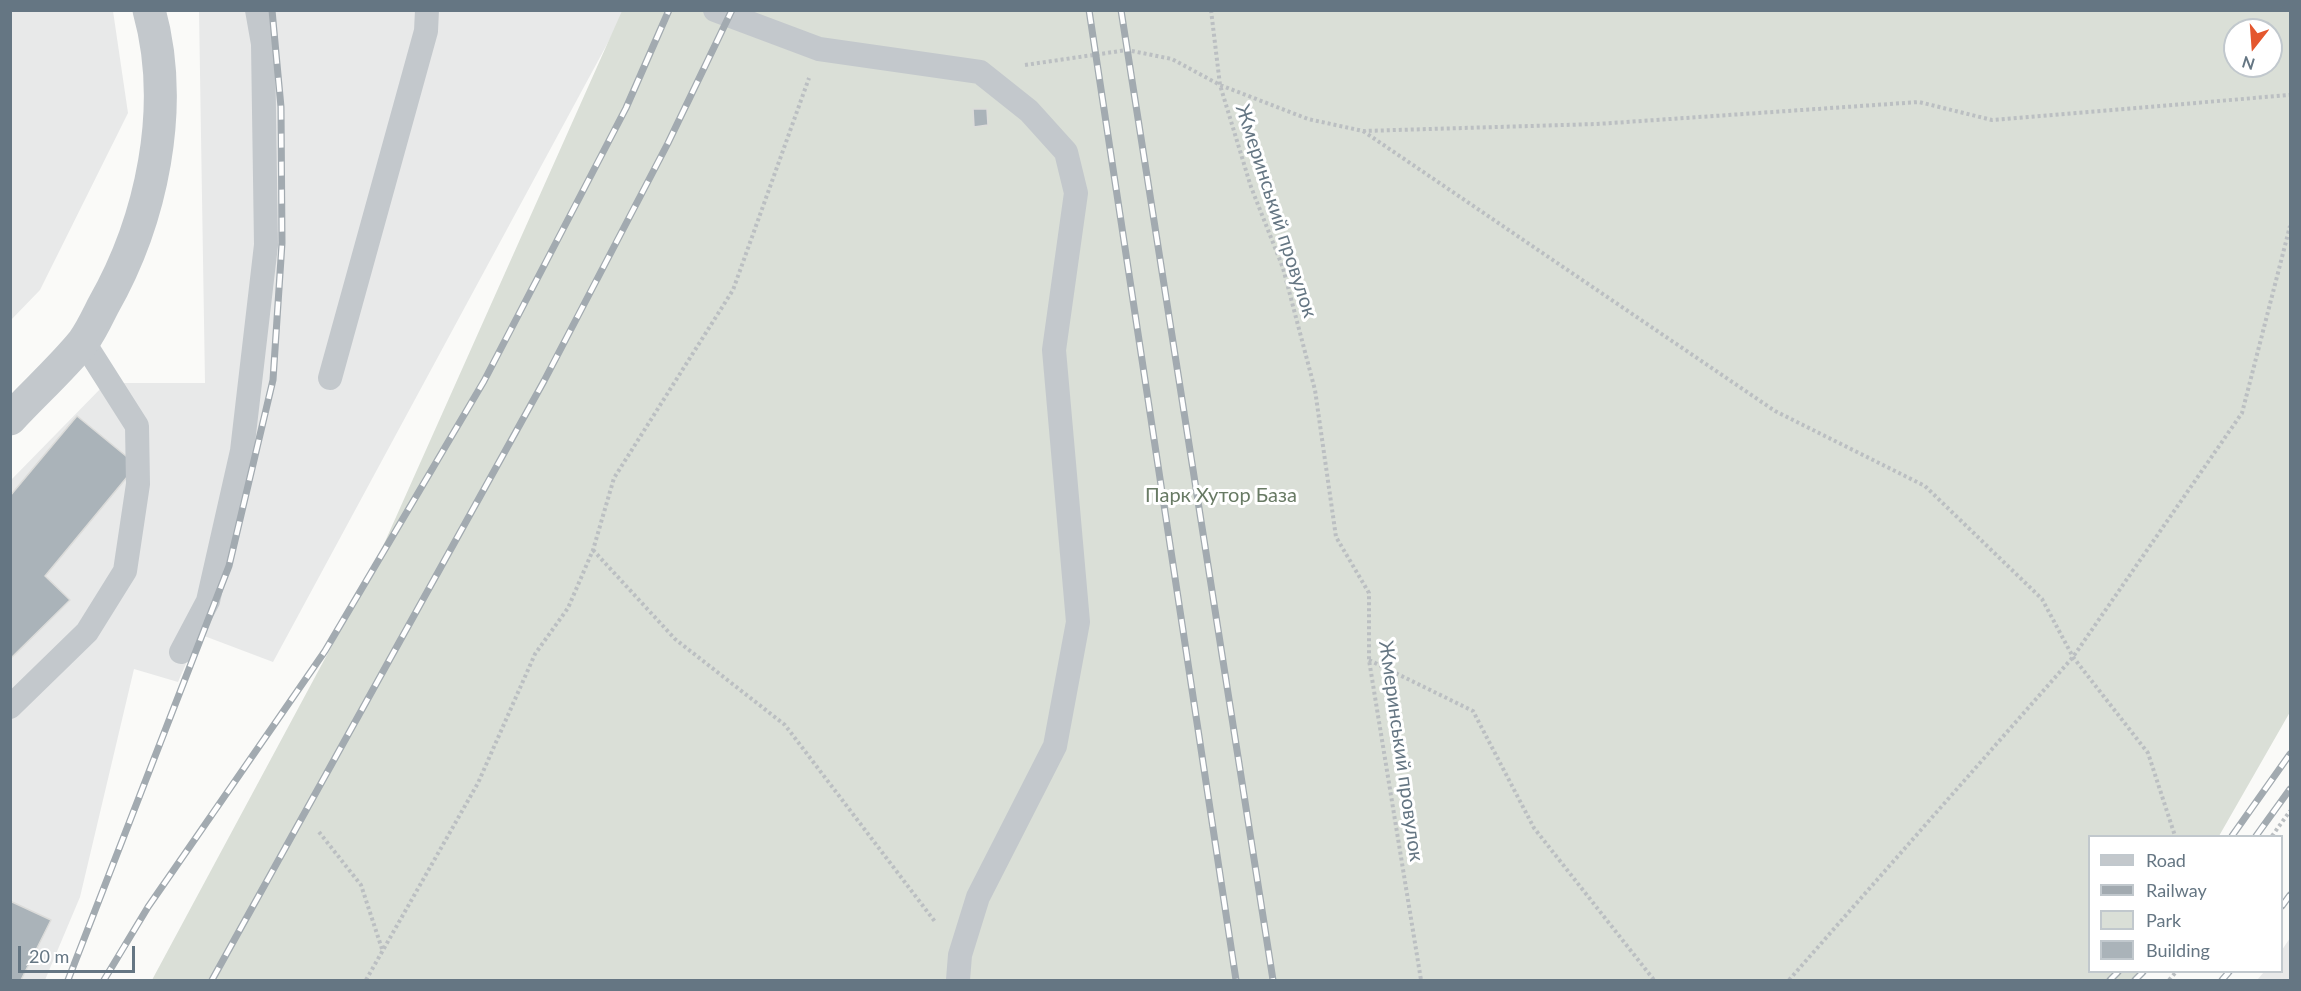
<!DOCTYPE html>
<html>
<head>
<meta charset="utf-8">
<style>
  body { margin:0 }
  #map { position:relative; width:2301px; height:991px; overflow:hidden; background:#fafaf8; font-family:Lato,sans-serif }
  canvas { display:block }
  .frame { position:absolute; inset:0; border:12px solid #657683; pointer-events:none }
  .legend { position:absolute; left:2088px; top:835px; width:195px; height:138px; box-sizing:border-box; background:#fff; border:2px solid #c1c8cd; margin:0; padding:8px 10px; list-style:none; font-size:18px; color:#657683 }
  .legend li { display:flex; align-items:center; gap:12px; height:30px }
  .legend b { width:30px; border:2px solid #c1c8cd }
  .north { position:absolute; left:2223px; top:18px; width:60px; height:60px; box-sizing:border-box; background:#fff; border:2px solid #c1c8cd; border-radius:50%; rotate:197deg; font-size:16px; font-weight:700; line-height:24px; text-align:center; color:#657683 }
  .north::after { content:''; display:block; margin:auto; width:21px; height:27px; background:#e4572e; clip-path:polygon(50% 0,100% 100%,50% 72%,0 100%) }
  .scale { position:absolute; left:18px; top:946px; width:117px; height:27px; box-sizing:border-box; border:3px solid #657683; border-top:0; padding-left:8px; font-size:18px; line-height:21px; white-space:nowrap; color:#657683; -webkit-text-stroke:4px #fff; paint-order:stroke }
</style>
</head>
<body>
<div id="map">
<canvas width="2301" height="991"></canvas>
<div class="frame"></div>
<ul class="legend">
<li><b style="height:8px;background:#c3c8cc"></b>Road</li>
<li><b style="height:8px;background:#a2aab0"></b>Railway</li>
<li><b style="height:16px;background:#dadfd7"></b>Park</li>
<li><b style="height:16px;background:#aab3b9"></b>Building</li>
</ul>
<div class="north">N</div>
<div class="scale">20 m</div>
</div>
<script>
const ctx = document.querySelector('canvas').getContext('2d');
ctx.lineJoin = 'round';
function fillPath(path, color) {
  ctx.fillStyle = color;
  ctx.fill(path, 'evenodd');
}
function stroke(path, color, width, dash) {
  ctx.strokeStyle = color;
  ctx.lineWidth = width;
  ctx.lineCap = dash ? 'butt' : 'round';
  ctx.setLineDash(dash || []);
  ctx.stroke(path);
}
function write(font, color, halo, rows, align = 'center') {
  ctx.font = font + ' Lato,sans-serif';
  ctx.lineWidth = 6;
  ctx.setLineDash([]);
  ctx.textBaseline = 'middle';
  ctx.strokeStyle = halo;
  ctx.fillStyle = color;
  for (const [text, x, y, turn = 0] of rows) {
    ctx.save();
    ctx.translate(x, y);
    ctx.rotate((+turn || 0) * Math.PI / 180);
    ctx.textAlign = isNaN(turn) ? turn : align;
    if (halo) ctx.strokeText(text, 0, 0);
    ctx.fillText(text, 0, 0);
    ctx.restore();
  }
}
fillPath(new Path2D(`
  M11,10L113,11L128,113L40,290L11,320Z
  M199,11H625L273,662L199,634L178,682L134,669L80,897L45,980H11V480L106,383H205Z
  M2290,938V980H2257L2264,972H2282V950Z`), '#e8e9e9');
fillPath(new Path2D(`
  M622,11H2290V712L2219,836H2090V972H2141L2136,980H152L371,573ZM2235,30H2271V66H2235Z`), '#dadfd7');
const building = new Path2D(`
  M973,109H987L988,125L974,127Z
  M77,416L137,465L45,576L70,600L10,659V496Z
  M10,901L51,920L21,980H10Z`);
fillPath(building, '#aab3b9');
stroke(building, '#dcdcda', 1.5);
stroke(new Path2D(`
  M1211,10L1220,85L1251,187L1283,268L1315,390L1336,537L1369,593V660L1421,980
  M1025,65L1127,50L1172,59L1220,85L1308,119L1363,131L1597,124L1919,102L1992,120L2290,95
  M1363,131L1775,411L1925,486L2042,599L2073,657L2148,753L2175,836
  M593,550L675,639L785,725L936,923
  M1369,660L1473,711L1534,828L1654,980
  M319,832L361,885L382,949
  M2272,836L2290,811
  M366,980L478,783L535,654L568,608L593,550L614,478L733,290L809,78
  M1789,980L2073,657L2242,413L2290,226
  M2169,980L2176,972`), '#bbbfc2', 4, [3, 3]);
stroke(new Path2D(`
  M715,10L819,49L980,72L1029,111L1066,152L1076,193L1054,350L1078,622L1055,746L978,897L960,955L958,980
  M330,378L426,31L427,10
  M181,652L208,601L242,451L266,245L263,44L257,10
  M10,707L87,632L125,571L138,484L137,426L83,341`), '#c3c8cc', 24);
stroke(new Path2D(`
  M10,419C34,393 61,369 83,342C91,331 97,318 103,306C152,220 176,107 149,10`), '#c3c8cc', 33);
const rail = new Path2D(`
  M1089,10L1236,980
  M1121,10L1273,980
  M2232,836L2290,754
  M2256,836L2290,789
  M2282,906L2290,895
  M68,980L229,566L273,380L282,243L281,107L272,10
  M104,980L148,907L325,651L484,381L626,108L669,10
  M212,980L544,381L668,143L732,10
  M2110,980L2118,972
  M2135,980L2143,972
  M2222,980L2229,972`);
stroke(rail, '#a2aab0', 7);
stroke(rail, '#fff', 4.5, [14]);
write('20px', '#657683', '#fff', [
  ["Жмеринський провулок",1276,211,72],
  ["Жмеринський провулок",1401,751,82]
]);
write('20px', '#687a64', '#fff', [
  ["Парк Хутор База",1221,496]
]);
</script>
</body>
</html>
